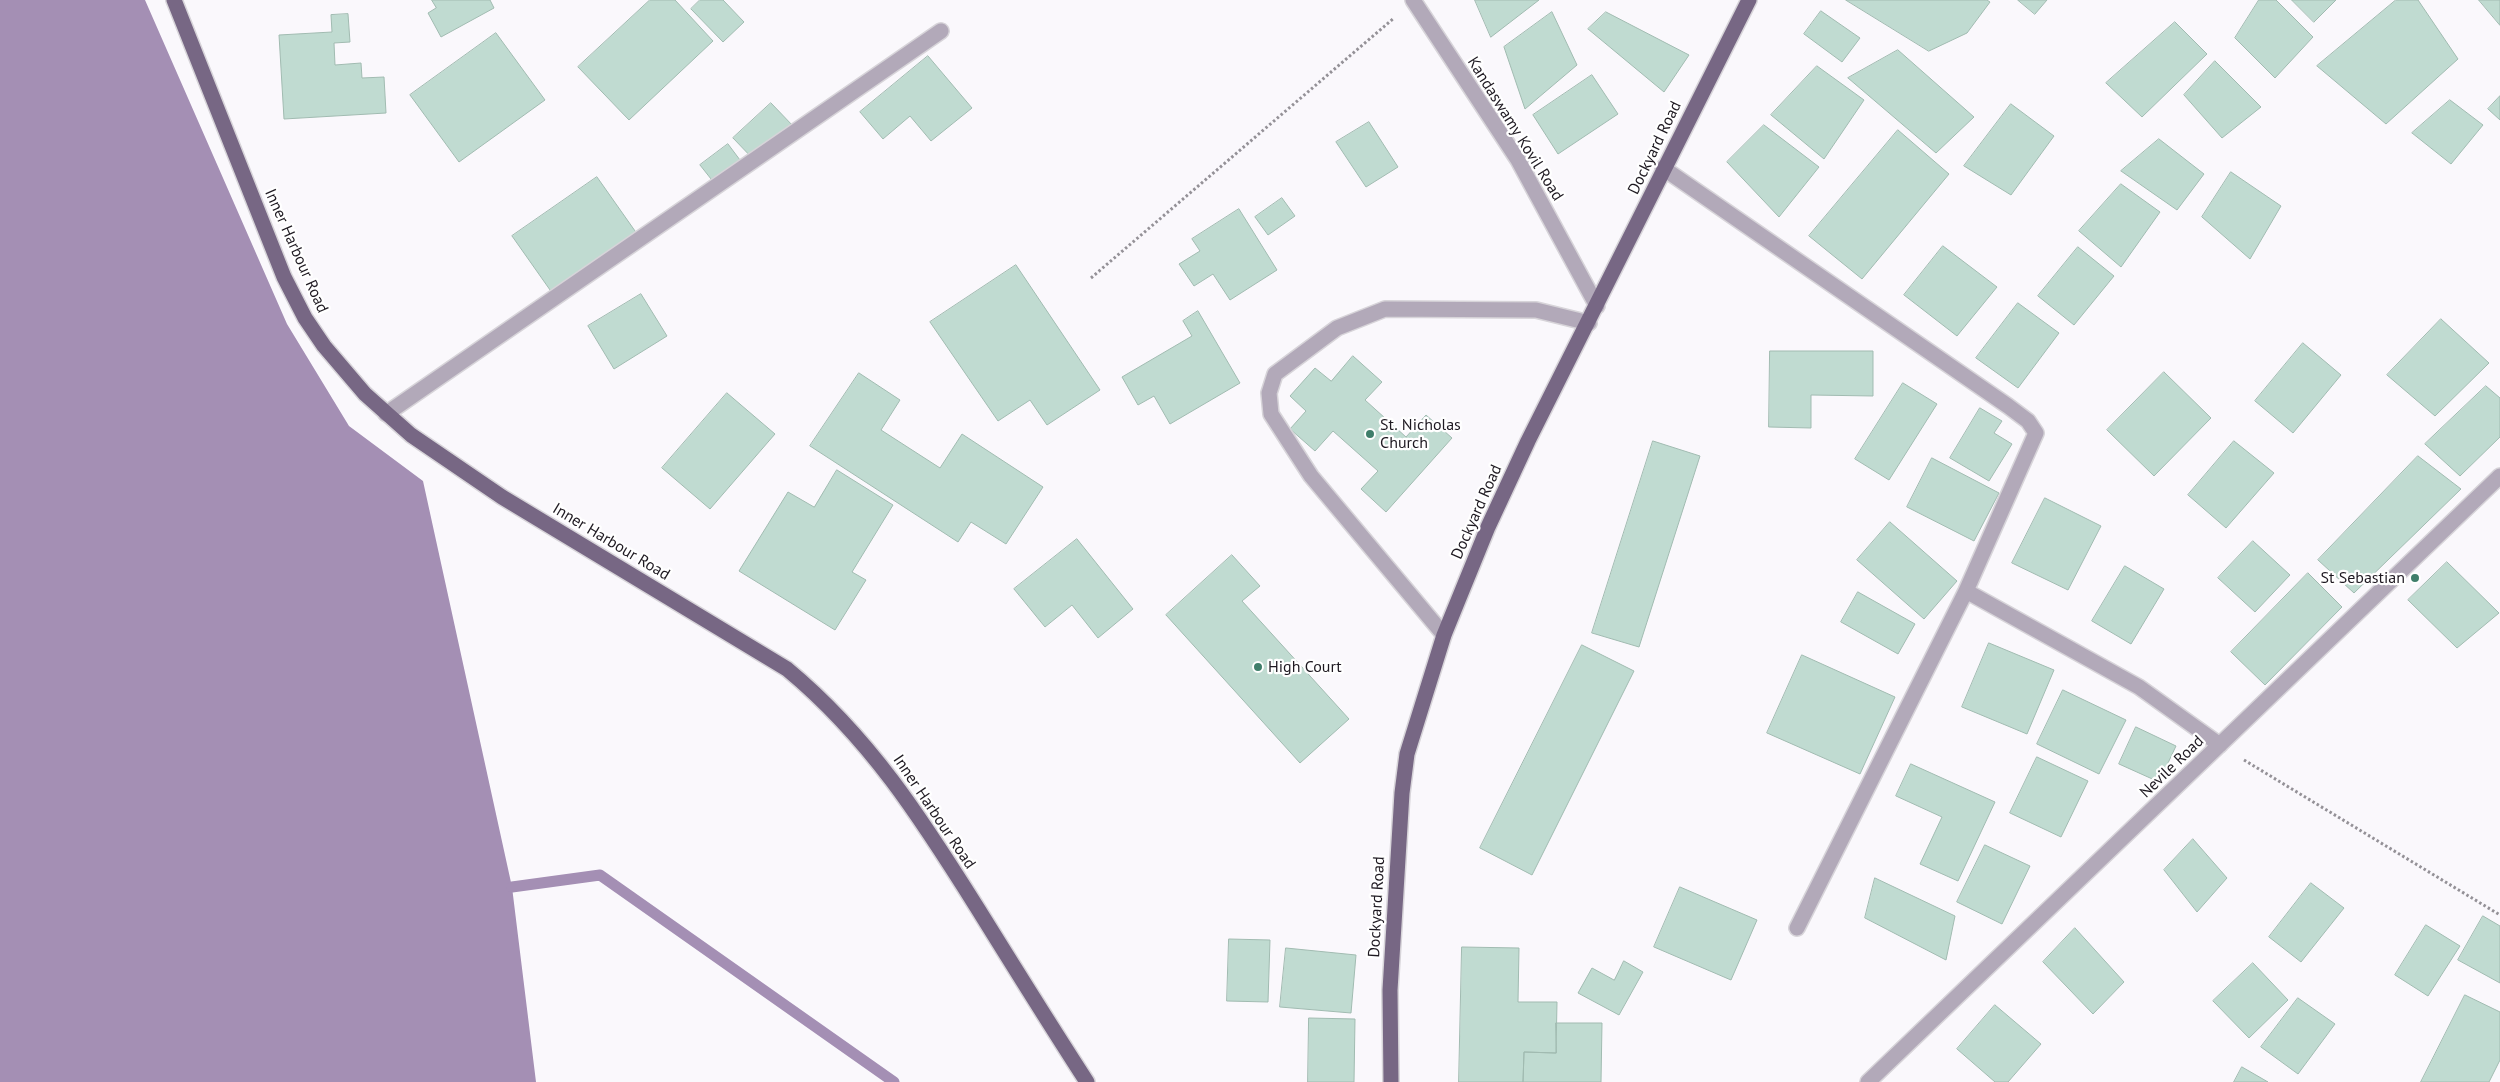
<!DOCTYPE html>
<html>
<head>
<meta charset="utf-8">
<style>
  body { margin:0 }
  canvas { display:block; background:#faf8fc }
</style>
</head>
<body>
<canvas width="2500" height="1082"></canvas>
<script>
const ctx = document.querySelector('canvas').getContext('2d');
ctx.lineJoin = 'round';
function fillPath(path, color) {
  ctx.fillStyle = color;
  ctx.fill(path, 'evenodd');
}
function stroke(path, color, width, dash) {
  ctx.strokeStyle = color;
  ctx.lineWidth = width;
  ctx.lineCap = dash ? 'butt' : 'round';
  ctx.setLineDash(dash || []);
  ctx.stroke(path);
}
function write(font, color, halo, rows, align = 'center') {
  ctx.font = font + ' "PT Sans",sans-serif';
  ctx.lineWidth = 4.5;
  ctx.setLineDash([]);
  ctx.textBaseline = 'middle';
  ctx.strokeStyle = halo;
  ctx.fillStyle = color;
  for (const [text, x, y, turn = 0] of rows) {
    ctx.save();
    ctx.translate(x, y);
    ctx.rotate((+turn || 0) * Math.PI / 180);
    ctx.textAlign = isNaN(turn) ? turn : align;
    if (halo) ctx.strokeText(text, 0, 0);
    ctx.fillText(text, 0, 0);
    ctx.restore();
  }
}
fillPath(new Path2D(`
  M0,0H145L287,324L349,426L423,481L512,887L536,1082H0Z`), '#a48fb4');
stroke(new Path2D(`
  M512,887L600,875L894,1082`), '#a48fb4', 11);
const building = new Path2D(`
  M432,0H490L494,8L441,37L428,13L436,8Z
  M650,0H675L713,41L629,120L578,67Z
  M700,0H723L744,22L723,42L691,9Z
  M1475,0H1539L1491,37Z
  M1846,0H1987L1990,2L1967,33L1929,51Z
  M2018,0H2047L2035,14Z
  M2259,0H2276L2313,37L2275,78L2235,38Z
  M2292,0H2336L2314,22Z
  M2396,0H2418L2458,59L2386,124L2317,66Z
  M2479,0H2500V25Z
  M1821,11L1860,38L1842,62L1804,34Z
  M1552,12L1577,65L1525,109L1504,47Z
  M1606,12L1689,55L1664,92L1588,29Z
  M348,14L350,42L334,43L335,65L361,63L362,78L384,77L386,113L284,119L279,35L332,32L331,15Z
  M2175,22L2207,54L2142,117L2106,83Z
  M496,33L545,100L459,162L410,95Z
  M1898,50L1974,117L1936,153L1848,78Z
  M928,56L972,108L931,141L910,116L883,139L860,112Z
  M2215,61L2261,107L2222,138L2184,95Z
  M1817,66L1864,100L1824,159L1771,115Z
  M1592,75L1618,114L1558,154L1533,115Z
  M2500,96V120L2488,109Z
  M2450,100L2483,125L2451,164L2412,133Z
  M771,103L794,127L756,162L733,138Z
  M2011,104L2054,136L2011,195L1964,166Z
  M1369,122L1398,167L1366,187L1336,142Z
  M1764,125L1819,167L1779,217L1727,162Z
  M1898,130L1949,174L1862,279L1809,236Z
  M2159,139L2204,174L2177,210L2121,171Z
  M728,144L743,164L715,184L700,165Z
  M2231,172L2281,206L2250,259L2202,217Z
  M597,177L640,238L555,297L512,236Z
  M2121,184L2160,212L2121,267L2079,231Z
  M1282,198L1295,216L1268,235L1255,217Z
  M1239,209L1277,270L1230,300L1213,274L1194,286L1179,264L1200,251L1192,239Z
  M1943,246L1997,287L1957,336L1904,295Z
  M2078,247L2114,276L2074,325L2038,296Z
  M1016,265L1100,390L1047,425L1030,400L998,421L930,322Z
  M641,294L667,336L614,369L588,326Z
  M2018,303L2059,333L2018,388L1976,358Z
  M1198,311L1240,383L1170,424L1154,396L1138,405L1122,377L1192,336L1183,321Z
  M2441,319L2489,363L2435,416L2387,375Z
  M2303,343L2341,375L2293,433L2255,401Z
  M1770,351H1873V396L1811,395V428L1769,427Z
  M1353,356L1382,382L1365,400L1406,437L1426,415L1452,438L1386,512L1361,489L1378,471L1333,431L1315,451L1290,429L1306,411L1290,396L1315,368L1331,381Z
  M2164,372L2211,418L2154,476L2107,430Z
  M859,373L900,400L881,430L940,468L962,434L1043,487L1006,544L971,522L958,542L810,446Z
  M1903,383L1937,404L1889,480L1855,459Z
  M2486,386L2500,398V437L2460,476L2425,444Z
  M727,393L775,434L710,509L662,468Z
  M1980,408L2002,421L1994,433L2012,444L1989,481L1950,458Z
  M1653,441L1700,456L1639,647L1592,633Z
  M2234,441L2274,473L2226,528L2188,495Z
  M2418,456L2461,489L2354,593L2318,560Z
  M1932,458L1999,493L1974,541L1907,507Z
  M837,470L893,505L852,572L866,580L835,630L739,571L788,492L814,507Z
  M2045,498L2101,526L2068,590L2012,563Z
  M1890,522L1957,581L1924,619L1857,560Z
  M1077,539L1133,609L1098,638L1072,605L1045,627L1014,589Z
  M2253,541L2290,575L2255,612L2218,578Z
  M1232,555L1260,586L1242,601L1349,719L1300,763L1166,615Z
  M2447,562L2499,613L2457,648L2408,600Z
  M2125,566L2164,589L2131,644L2092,621Z
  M2308,573L2342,607L2265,685L2231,652Z
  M1858,592L1915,624L1898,654L1841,622Z
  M1989,643L2054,670L2027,734L1962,707Z
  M1582,645L1634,671L1532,875L1480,848Z
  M1802,655L1895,697L1860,774L1767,733Z
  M2063,690L2126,720L2099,774L2037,744Z
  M2136,727L2176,746L2159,782L2119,764Z
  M2037,757L2088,781L2061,837L2010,813Z
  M1911,764L1995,802L1958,881L1920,864L1942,817L1896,796Z
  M2193,839L2227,878L2197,912L2164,870Z
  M1985,845L2030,866L2002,924L1957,902Z
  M1875,878L1955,916L1946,960L1865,918Z
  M2311,883L2344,908L2301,962L2269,937Z
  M1680,887L1757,920L1731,980L1654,947Z
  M2483,916L2500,926V983L2458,960Z
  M2426,925L2460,946L2428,996L2395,975Z
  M2075,928L2124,982L2093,1014L2043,962Z
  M1229,939L1270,940L1268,1002L1227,1001Z
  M1462,947L1519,948L1518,1002H1557L1556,1053L1524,1052L1523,1082H1459Z
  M1286,948L1356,955L1351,1013L1280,1007Z
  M1624,961L1643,972L1619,1015L1578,993L1592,968L1614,980Z
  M2253,963L2288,1000L2249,1038L2213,1001Z
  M2465,995L2500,1012V1060L2489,1082H2421Z
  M2298,998L2335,1024L2298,1074L2261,1047Z
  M1995,1005L2041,1044L2008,1082H1995L1957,1049Z
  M1309,1018L1355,1019L1354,1082H1308Z
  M1556,1023H1602L1601,1082H1523L1524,1052L1556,1053Z
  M2242,1067L2268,1082H2234Z`);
fillPath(building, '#c0dbd1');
stroke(building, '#a1bbb1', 1);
const street = new Path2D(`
  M1413,0L1518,160L1597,306
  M1663,168L2008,406L2028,421L2036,433L1966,591L1797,928
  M386,414L941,31
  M1966,591L2139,687L2220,745
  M1444,635L1311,476L1271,414L1269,393L1275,374L1337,328L1385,309L1536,310L1589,323
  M1868,1082L2500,476`);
const primary = new Path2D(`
  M174,0L284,277L305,318L324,346L365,394L411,435L502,497L787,669C870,738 921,818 978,909C1014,967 1050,1025 1087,1082
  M1391,1082L1390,990L1402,793L1407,754L1444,635L1488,527L1528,441L1749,0`);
stroke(street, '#d7d4d9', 18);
stroke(primary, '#d7d4d9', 18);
stroke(new Path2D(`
  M1091,278L1394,18
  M2244,760L2500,915`), '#949197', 3, [2.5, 2.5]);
stroke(street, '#b2a9b9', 15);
stroke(primary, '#776784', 15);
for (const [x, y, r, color] of [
  [1370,434,5,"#3f7e6a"],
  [2415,578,5,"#3f7e6a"],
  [1258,667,5,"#3f7e6a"]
]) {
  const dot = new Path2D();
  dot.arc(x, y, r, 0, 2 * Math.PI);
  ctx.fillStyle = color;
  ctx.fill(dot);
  stroke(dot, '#fff', 2);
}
write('16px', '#1e1921', '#fff', [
  ["Kandaswamy Kovil Road",1515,129,58],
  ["Dockyard Road",1655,148,-64],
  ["Inner Harbour Road",296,251,66],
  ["Dockyard Road",1477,512,-66],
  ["Inner Harbour Road",611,542,31],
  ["Nevile Road",2172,767,-44],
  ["Inner Harbour Road",934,812,56],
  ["Dockyard Road",1377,907,-87]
]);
write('16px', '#1e1921', '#fff', [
  ["St. Nicholas",1380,425],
  ["Church",1380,443],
  ["St Sebastian",2405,578,"right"],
  ["High Court",1268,667]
], 'left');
</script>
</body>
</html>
